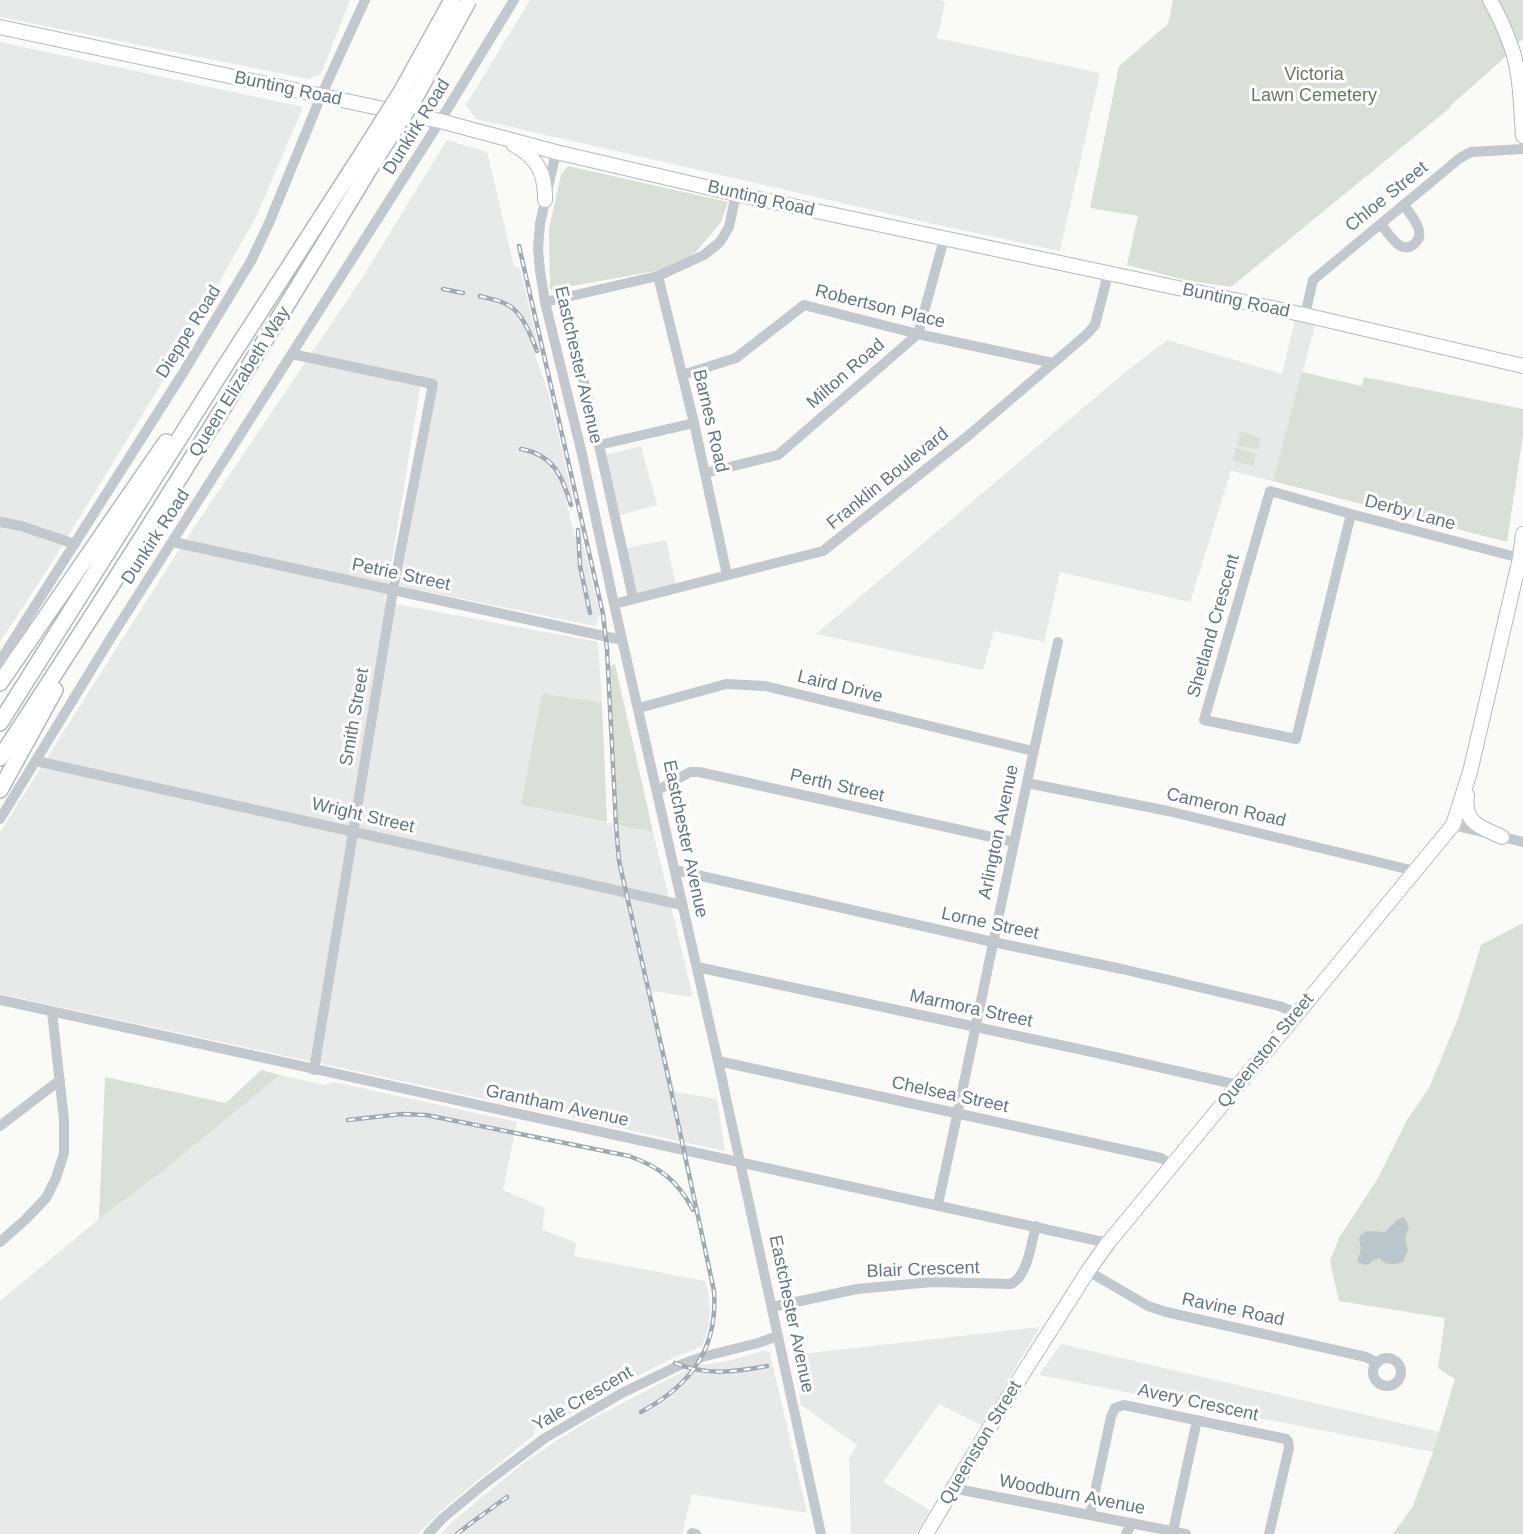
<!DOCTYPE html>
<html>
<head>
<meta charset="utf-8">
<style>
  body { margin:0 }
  canvas { display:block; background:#fafaf8 }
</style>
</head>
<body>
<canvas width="1523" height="1534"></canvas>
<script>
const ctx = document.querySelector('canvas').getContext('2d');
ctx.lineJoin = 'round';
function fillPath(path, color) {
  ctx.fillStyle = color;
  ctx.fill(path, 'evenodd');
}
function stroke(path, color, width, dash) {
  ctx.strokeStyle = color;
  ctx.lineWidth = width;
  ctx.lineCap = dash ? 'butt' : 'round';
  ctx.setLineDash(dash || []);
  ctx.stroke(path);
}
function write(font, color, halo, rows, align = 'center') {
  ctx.font = font + ' Arial,sans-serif';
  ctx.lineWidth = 6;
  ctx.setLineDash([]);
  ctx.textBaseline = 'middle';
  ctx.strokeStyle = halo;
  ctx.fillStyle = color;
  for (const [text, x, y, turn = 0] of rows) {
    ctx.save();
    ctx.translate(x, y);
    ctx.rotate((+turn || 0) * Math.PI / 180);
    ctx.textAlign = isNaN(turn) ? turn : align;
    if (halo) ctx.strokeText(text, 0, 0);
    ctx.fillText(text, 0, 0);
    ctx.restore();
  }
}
fillPath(new Path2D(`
  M0,0H350L321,74L309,79L0,17Z
  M530,0H942L945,4L937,38L1100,73L1060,251L934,224L476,119L466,105Z
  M0,42L303,107L256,217L171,368L51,564L0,642Z
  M447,140L487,152L514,266L520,268L538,345L535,356L548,391L573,498L566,500L574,535L581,536L600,614L595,626L400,586L435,380L422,377L385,602L598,642L602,703L542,693L521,805L653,832L693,997L651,991L675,1092L717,1099L725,1151L0,994V832L175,556L364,275Z
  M1295,320L1315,326L1273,481L1231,471L1190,602L1060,572L1044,642L994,631L983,670L816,634L1123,374L1167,340L1282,374Z
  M641,446L657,505L617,516L602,456Z
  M666,540L676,585L633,595L623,549Z
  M280,1075L325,1085L334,1082L517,1122L503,1190L545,1208L542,1229L576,1243L574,1256L705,1281L708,1289L710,1314L708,1328L702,1346L671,1359L617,1387L547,1428L539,1413L534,1435L444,1508L418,1534H0V1301L99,1219L163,1171Z
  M1040,1327L981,1425L939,1404L883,1482L930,1510L916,1534H851L849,1459L857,1445L801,1405L793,1355Z
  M1061,1344L1439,1432L1433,1452L1039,1375Z
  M762,1351H767L770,1353L771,1358L807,1513L692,1494L682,1534H441L453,1521L521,1465L556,1441L590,1420L692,1367L732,1360Z`), '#e8e9e9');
fillPath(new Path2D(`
  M1173,0H1523V40L1520,41L1502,60L1449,107H1451L1231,287L1185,280L1127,265L1138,216L1090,208L1119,66L1168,24Z
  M568,166L728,202L721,222L697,251L672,268L550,290L549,229L561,175Z
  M1302,372L1362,386L1364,377L1523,409V435L1507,542L1273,481Z
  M1241,432L1261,438L1257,450L1237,445Z
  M1236,448L1256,454L1253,466L1233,461Z
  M615,664L653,832L618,825L610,666Z
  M542,693L602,703L607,822L521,805Z
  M1523,923V1534H1393L1413,1506L1433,1452L1455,1379L1438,1368L1445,1318L1339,1301L1330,1261L1339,1238L1378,1178L1407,1120L1429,1088L1459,1016L1481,945Z
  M261,1070L280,1075L163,1171L99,1219L105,1077L226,1103Z`), '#dadfd7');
fillPath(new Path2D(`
  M1404,1217L1409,1226L1405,1239L1408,1250L1403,1262C1392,1265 1387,1266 1379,1258L1372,1261L1370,1264L1364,1265L1358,1262C1357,1256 1360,1255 1361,1249C1361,1246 1359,1242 1359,1239C1361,1228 1377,1232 1385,1232L1398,1219Z`), '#bbc7cb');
const major = new Path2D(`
  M1490,0C1499,16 1507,34 1513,52C1521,79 1521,109 1523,136
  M0,27L440,121L556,152L736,194L1305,315L1523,366
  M514,145C531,154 542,166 544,185C545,190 545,195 545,200
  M1467,795C1463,824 1481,827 1502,837
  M926,1534L1008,1397L1088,1271L1108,1243L1453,825L1470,772L1520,558L1523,534`);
const highway = new Path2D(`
  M0,683L166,442
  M0,723L220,374L358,160
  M0,758C127,564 250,367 370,168
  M0,790L55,690`);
stroke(major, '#b5babe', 16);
stroke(highway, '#b4b9bd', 18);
stroke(new Path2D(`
  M556,152L540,224L538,249L540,271L545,302L582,454L614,604L718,1061L821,1534
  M1381,224C1388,233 1401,256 1414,244C1418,241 1420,236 1419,231C1418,222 1409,213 1404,205
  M658,276L694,423L727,575
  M564,298L599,445L633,598
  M545,302L658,276L704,255L720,242L729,227L736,194
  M1305,315L1313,280L1460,158L1471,152L1523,149
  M292,354L433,384L393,590L314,1070
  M682,375L736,358L804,305L918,334L1053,363
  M599,445L694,423
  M705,473L778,455L918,334L944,239
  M1351,514L1296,739L1204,720L1270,491L1351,514L1520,558
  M0,522L21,526L75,544
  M173,542L622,640
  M614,604L823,551L969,435L1086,335L1095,325L1108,274
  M0,661L183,373L251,261L269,223L321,96L365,0
  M639,708L726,684L765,686L1033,751
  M36,761L682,905
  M1027,783L1168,811L1415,871
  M658,790L690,772H699L1014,842
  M0,819L112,636L440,121L514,0
  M1453,825L1523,842
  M675,870L993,942L1122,969L1279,1006L1297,1013
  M697,967L1097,1053L1238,1085
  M0,1000C369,1083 739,1159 1108,1243
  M718,1061L1161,1158L1172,1165
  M0,1126L60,1080
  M938,1204C979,1017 1015,829 1058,642
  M0,1242L25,1220L46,1198L56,1178L64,1153V1120L52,1012
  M1088,1271L1148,1306L1166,1312L1366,1357L1377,1363
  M772,1307L857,1289L932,1282L1011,1284C1028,1276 1031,1243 1036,1226
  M1373 1372a14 14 0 1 1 28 0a14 14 0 1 1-28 0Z
  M952,1488L1186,1534
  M1090,1515L1111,1417L1115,1408L1124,1405L1286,1439L1288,1441L1289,1448L1269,1534
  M1173,1531L1197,1420
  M692,1533L696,1534
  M428,1534L443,1518L484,1484L545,1438L622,1393L680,1365L702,1357L758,1343L778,1336
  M1126,1534L1132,1523`), '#c3c8cc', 10);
stroke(major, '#fff', 14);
stroke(highway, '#fff', 15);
const rail = new Path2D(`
  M519,246L603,614L607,649L616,824L619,861L666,1067L714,1291C718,1349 691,1385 641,1412
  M443,289L463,293
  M480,296C489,299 500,300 508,305C523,313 531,336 537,351
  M521,449C553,455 562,475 571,505
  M578,530L580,566L590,613
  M348,1120L402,1114L426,1115L629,1156C660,1167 678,1181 693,1210
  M675,1363C706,1376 735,1372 767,1366
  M457,1534L471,1523L507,1497`);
stroke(rail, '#a2aab0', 4.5);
stroke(rail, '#fff', 2, [7]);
const highwayBridge = new Path2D(`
  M358,160L401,92L452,0
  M370,168L415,98L469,0`);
stroke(highwayBridge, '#b4b9bd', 18, []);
stroke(highwayBridge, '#fff', 15);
write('18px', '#687a64', '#fff', [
  ["Victoria",1314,75],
  ["Lawn Cemetery",1314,96]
]);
write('18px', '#657683', '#fff', [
  ["Bunting Road",288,89,12],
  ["Dunkirk Road",417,127,-58],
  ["Chloe Street",1387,197,-39],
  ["Bunting Road",761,199,13],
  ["Bunting Road",1236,301,12],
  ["Robertson Place",880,307,14],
  ["Dieppe Road",189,332,-58],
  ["Eastchester Avenue",578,365,77],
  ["Milton Road",846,374,-41],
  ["Queen Elizabeth Way",240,382,-58],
  ["Barnes Road",710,421,77],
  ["Franklin Boulevard",888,479,-39],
  ["Derby Lane",1410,513,15],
  ["Dunkirk Road",156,537,-57],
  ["Petrie Street",401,575,12],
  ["Shetland Crescent",1214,626,-74],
  ["Laird Drive",840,687,14],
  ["Smith Street",355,717,-80],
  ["Perth Street",837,786,13],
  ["Cameron Road",1226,808,13],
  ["Wright Street",363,816,13],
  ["Arlington Avenue",999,832,-78],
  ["Eastchester Avenue",685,839,78],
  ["Lorne Street",990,924,12],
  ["Marmora Street",971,1009,12],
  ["Queenston Street",1266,1051,-51],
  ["Chelsea Street",950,1095,12],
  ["Grantham Avenue",557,1106,12],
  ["Blair Crescent",923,1270,-2],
  ["Ravine Road",1233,1310,12],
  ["Eastchester Avenue",791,1314,78],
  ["Yale Crescent",583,1399,-30],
  ["Avery Crescent",1198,1403,12],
  ["Queenston Street",981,1443,-59],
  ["Woodburn Avenue",1072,1495,11]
]);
</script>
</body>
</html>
